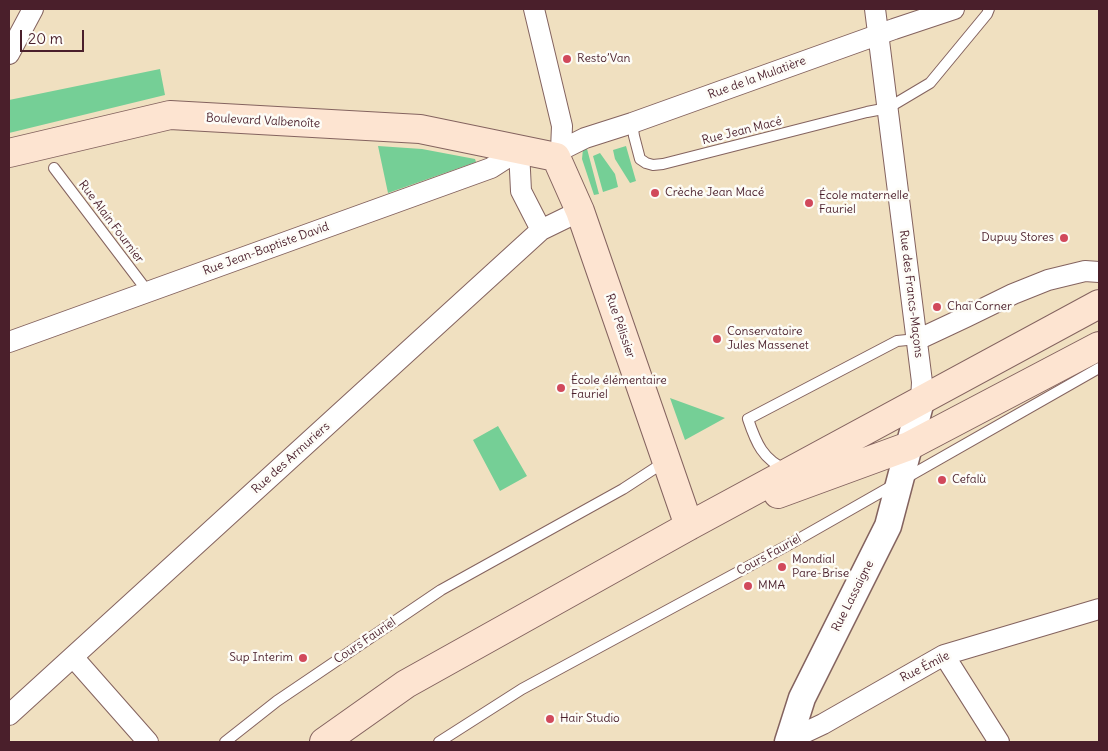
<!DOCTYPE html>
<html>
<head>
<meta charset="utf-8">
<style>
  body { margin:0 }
  #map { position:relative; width:1108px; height:751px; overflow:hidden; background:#f0e0c0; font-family:Delius,sans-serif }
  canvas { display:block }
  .frame { position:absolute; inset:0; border:10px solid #4a1f2b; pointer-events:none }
  .scale { position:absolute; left:20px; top:30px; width:64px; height:22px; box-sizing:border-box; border:2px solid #4a1f2b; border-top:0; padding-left:6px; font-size:15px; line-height:18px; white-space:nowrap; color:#4a1f2b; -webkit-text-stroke:4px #fdfcf7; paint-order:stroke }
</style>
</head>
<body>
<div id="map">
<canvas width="1108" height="751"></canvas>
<div class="frame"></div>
<div class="scale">20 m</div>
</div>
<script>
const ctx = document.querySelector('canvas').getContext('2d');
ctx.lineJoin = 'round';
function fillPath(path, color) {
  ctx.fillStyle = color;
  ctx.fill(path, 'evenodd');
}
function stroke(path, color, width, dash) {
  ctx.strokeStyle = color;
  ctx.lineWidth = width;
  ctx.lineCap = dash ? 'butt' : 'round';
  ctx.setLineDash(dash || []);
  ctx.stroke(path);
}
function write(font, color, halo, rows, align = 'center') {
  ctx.font = font + ' Delius,sans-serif';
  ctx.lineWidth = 5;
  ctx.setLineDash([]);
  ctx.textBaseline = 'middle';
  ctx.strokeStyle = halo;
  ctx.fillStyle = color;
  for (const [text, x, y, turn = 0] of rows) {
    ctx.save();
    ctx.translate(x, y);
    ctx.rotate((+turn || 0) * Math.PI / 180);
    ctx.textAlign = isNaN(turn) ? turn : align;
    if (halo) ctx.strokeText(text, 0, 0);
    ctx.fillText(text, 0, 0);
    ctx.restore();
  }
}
fillPath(new Path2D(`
  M160,69L165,95L9,133V100Z
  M586,145L599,194L594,195L582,159L583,149Z
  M378,146L422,149L475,159L476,162L388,193Z
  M626,146L636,181L630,183L615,159L613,150Z
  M600,153L615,174L618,187L603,192L593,156Z
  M670,398L725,418L685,440Z
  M498,426L527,476L500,491L473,440Z`), '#75cf96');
const service = new Path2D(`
  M632,123L634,136L640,159L646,163L653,165L663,164L867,112L888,108L930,83L987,14L989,9
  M54,168L142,284L146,293
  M787,470C763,460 756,443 748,419L897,341L907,340H917
  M225,742L277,701L441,590L623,489L666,461
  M439,742L522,689L790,544L1099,368`);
const minor = new Path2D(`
  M534,9L562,126L561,150L556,157
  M875,9L922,382L921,401
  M9,54L33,9
  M561,150L585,138L632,123L894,29L954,9
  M917,340L966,317L1013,294L1048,280L1085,271L1099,272
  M9,342L491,168L519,150L521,191L541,230
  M944,655L999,742
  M73,657L148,742
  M9,715L541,230L580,211
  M789,740L823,724L944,655L1099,609`);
const tertiary = new Path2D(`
  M788,742L802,698L888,526L921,401`);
const secondary = new Path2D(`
  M9,153L170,115L420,129L556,157L580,211L689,526
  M778,494L909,446L1099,346
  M324,742L406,684L689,526L1099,304`);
stroke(service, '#84635f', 12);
stroke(minor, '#84635f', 22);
stroke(tertiary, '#84635f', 29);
stroke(secondary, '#84635f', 30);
stroke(service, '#fff', 10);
stroke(minor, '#fff', 20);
stroke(tertiary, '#fff', 26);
stroke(secondary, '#fde4d1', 28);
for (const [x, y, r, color] of [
  [567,59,5,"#d1495b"],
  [655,193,5,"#d1495b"],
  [809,203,5,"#d1495b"],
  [1064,238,5,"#d1495b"],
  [937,307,5,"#d1495b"],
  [717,339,5,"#d1495b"],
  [561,388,5,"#d1495b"],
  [942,480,5,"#d1495b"],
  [782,567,5,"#d1495b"],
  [748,586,5,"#d1495b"],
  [303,658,5,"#d1495b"],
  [550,719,5,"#d1495b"]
]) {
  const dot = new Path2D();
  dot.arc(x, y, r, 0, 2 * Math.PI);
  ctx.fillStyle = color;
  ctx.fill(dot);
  stroke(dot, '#fdfcf7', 2);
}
write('12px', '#4a1f2b', '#fdfcf7', [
  ["Resto’Van",577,59],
  ["Crèche Jean Macé",665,193],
  ["École maternelle",819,196],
  ["Fauriel",819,210],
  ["Dupuy Stores",1054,238,"right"],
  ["Chaï Corner",947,307],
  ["Conservatoire",727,332],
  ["Jules Massenet",727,346],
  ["École élémentaire",571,381],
  ["Fauriel",571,395],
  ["Cefalù",952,480],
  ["Mondial",792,560],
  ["Pare-Brise",792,574],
  ["MMA",758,586],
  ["Sup Interim",293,658,"right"],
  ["Hair Studio",560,719]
], 'left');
write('12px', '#4a1f2b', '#fdfcf7', [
  ["Rue de la Mulatière",757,78,-20],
  ["Boulevard Valbenoîte",263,121,3],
  ["Rue Jean Macé",742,131,-14],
  ["Rue Alain Fournier",111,222,53],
  ["Rue Jean-Baptiste David",266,249,-20],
  ["Rue des Francs-Maçons",911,294,83],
  ["Rue Pélissier",620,326,71],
  ["Rue des Armuriers",291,458,-42],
  ["Cours Fauriel",769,555,-29],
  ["Rue Lassaigne",853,596,-63],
  ["Cours Fauriel",365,641,-34],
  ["Rue Émile",925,667,-27]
]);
</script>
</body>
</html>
